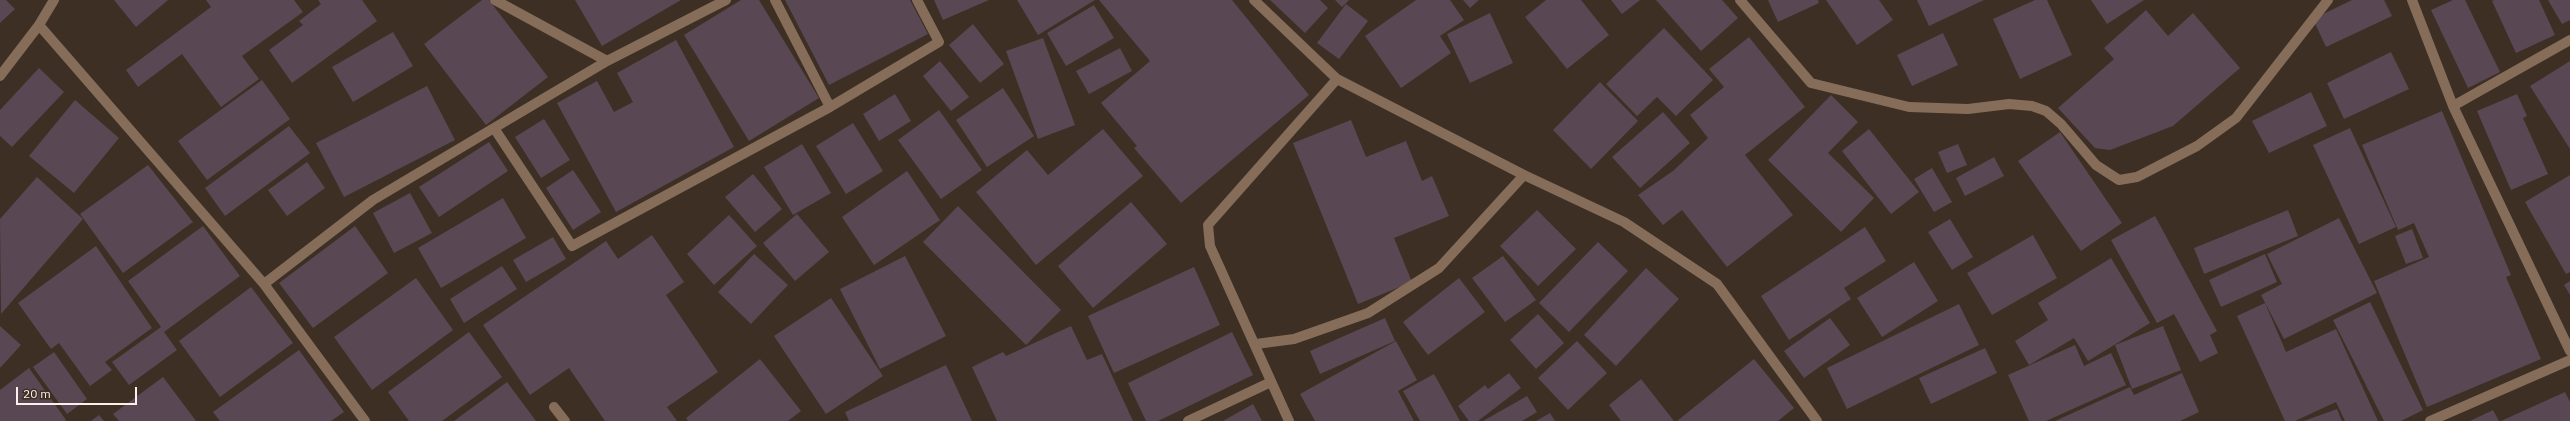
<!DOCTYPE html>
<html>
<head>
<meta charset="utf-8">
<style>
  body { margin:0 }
  #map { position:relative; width:2570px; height:421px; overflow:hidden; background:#3d2f23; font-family:"IBM Plex Sans",sans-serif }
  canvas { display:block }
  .scale { position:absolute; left:16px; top:387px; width:121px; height:18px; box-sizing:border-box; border:2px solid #fbf1ea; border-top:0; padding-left:5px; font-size:12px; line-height:14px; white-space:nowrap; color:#fbf1ea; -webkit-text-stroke:3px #3d2f23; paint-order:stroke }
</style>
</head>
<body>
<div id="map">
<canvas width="2570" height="421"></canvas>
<div class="scale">20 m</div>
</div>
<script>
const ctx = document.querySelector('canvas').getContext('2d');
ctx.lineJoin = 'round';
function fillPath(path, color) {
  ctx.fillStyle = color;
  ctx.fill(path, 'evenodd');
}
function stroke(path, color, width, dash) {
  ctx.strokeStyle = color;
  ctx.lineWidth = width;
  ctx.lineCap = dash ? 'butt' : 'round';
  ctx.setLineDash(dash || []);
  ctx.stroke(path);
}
fillPath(new Path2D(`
  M0,0H6L15,9L0,23Z
  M114,0H168L136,27Z
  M206,0H294L303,12L242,56L259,79L221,107L182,54L138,87L126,70L211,7Z
  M318,0H362L377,21L292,83L269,50L303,25L299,21L321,4Z
  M482,0H489L548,77L486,125L424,44Z
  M575,0H681L602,46Z
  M741,0H759L819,98L749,141L684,35Z
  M785,0H910L928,34L829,85Z
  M934,0H989L943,20Z
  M1017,0H1095L1038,35Z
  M1099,0H1232L1309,95L1181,203L1134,148L1137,146L1101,103L1150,61Z
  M1270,0H1320L1328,8L1305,33Z
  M1335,0H1349L1342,7Z
  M1416,0H1450L1464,20L1440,36L1451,53L1401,88L1365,36Z
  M1463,0H1479L1470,8Z
  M1546,0H1581L1609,35L1567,69L1525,17Z
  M1611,0H1640L1622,14Z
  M1656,0H1722L1738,18L1701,51Z
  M1768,0H1818L1819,3L1778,22Z
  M1826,0H1879L1893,20L1857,45Z
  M1917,0H1984L1929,26Z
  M2035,0H2047L2072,55L2020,79L1993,19Z
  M2091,0H2144L2107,24Z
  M2352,0H2384L2392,16L2326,47L2313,19Z
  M2453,0H2465L2500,72L2468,88L2431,10Z
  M2494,0H2539L2555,35L2516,53L2492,1Z
  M2548,0H2570V20L2562,24Z
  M1346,4L1368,21L1339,59L1317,43Z
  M1094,5L1114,38L1066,66L1047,33Z
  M2146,10L2168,36L2193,13L2240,68L2173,126L2110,150L2095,148L2058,108L2114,59L2104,48Z
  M1490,13L1513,63L1470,83L1447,34Z
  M973,24L1004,64L980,83L949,45Z
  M1664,28L1713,80L1676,116L1657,97L1637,116L1606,84Z
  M393,32L413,66L353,102L332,67Z
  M1943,33L1958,65L1912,86L1897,55Z
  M1749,37L1805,107L1745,155L1793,215L1727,267L1682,210L1663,225L1638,195L1673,171L1708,138L1690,115L1724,87L1709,69Z
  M1043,38L1075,125L1038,139L1006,51Z
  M676,40L734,147L616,212L557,103L597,81L614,112L633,102L617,73Z
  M1120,48L1132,71L1089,94L1076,71Z
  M2391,52L2409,89L2344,119L2327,83Z
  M940,61L969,97L951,111L923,76Z
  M2570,61V149L2530,86Z
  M39,68L64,92L12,147L0,136V110Z
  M262,80L290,119L207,180L178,141Z
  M1600,82L1638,121L1591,169L1553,130Z
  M427,86L455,140L344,197L316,143Z
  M1003,88L1034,136L987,167L956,120Z
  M2311,92L2327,126L2269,153L2252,121Z
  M895,94L911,121L879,141L863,114Z
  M2517,94L2527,116L2523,118L2548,174L2511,190L2477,111Z
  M1831,95L1858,122L1828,153L1874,198L1841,232L1768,160Z
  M75,100L119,138L74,193L29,156Z
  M939,110L982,170L941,199L898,140Z
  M2442,111L2511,275L2506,277L2541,359L2427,407L2374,281L2429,257L2414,223L2398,230L2362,145Z
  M1663,112L1690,143L1640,188L1612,157Z
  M544,119L570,160L541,178L515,137Z
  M1351,120L1366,157L1406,141L1422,181L1432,176L1449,216L1394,238L1412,282L1358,304L1293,143Z
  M853,123L883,171L846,194L816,146Z
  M289,126L310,153L225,216L205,188Z
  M2350,128L2396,227L2359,244L2313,145Z
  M1103,129L1143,176L1036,265L976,192L1027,150L1048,175Z
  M1869,129L1919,192L1891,214L1842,151Z
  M2060,132L2122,223L2081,251L2018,161Z
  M489,142L508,171L439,217L419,187Z
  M802,144L831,193L793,215L764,167Z
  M1958,144L1967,165L1947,173L1938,152Z
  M1994,157L2004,176L1965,196L1956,178Z
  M307,162L325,188L287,216L268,190Z
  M148,165L193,222L123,273L80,214Z
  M1932,168L1952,202L1934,212L1914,179Z
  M573,170L601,212L573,230L546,188Z
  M907,171L940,220L874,265L842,217Z
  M753,174L782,209L755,232L725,197Z
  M2570,175V272L2566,274L2525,202Z
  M37,177L83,219L1,314L0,219Z
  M410,193L432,233L394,253L373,213Z
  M503,198L526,238L441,288L418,248Z
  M1131,202L1167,244L1093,308L1058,266Z
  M958,206L1061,310L1026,345L923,242Z
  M1537,210L1576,249L1538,286L1500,246Z
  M2288,210L2298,236L2204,274L2194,248Z
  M797,214L829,252L795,281L763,243Z
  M729,215L757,246L714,285L687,254Z
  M2155,216L2217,331L2210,335L2218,353L2200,362L2174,314L2157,323L2111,240Z
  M2339,218L2377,293L2284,339L2261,295L2282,284L2267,254Z
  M1950,219L1973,257L1952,270L1928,232Z
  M203,226L240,276L164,332L177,350L129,385L112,362L161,327L128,281Z
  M355,226L388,273L313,328L279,283Z
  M1865,227L1886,261L1844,288L1851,299L1789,340L1761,296Z
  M2412,229L2423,258L2406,264L2395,236Z
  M652,235L684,282L666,295L718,372L667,407L677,421H605L569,368L530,395L483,325L606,241L618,259Z
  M2033,235L2057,278L1992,315L1967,273Z
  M553,237L566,259L526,282L513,260Z
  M1598,242L1628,271L1569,332L1539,303Z
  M96,246L152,328L105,362L112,370L90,386L59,343L51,349L18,303Z
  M754,254L788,285L751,324L718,292Z
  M2265,254L2277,282L2221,307L2209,280Z
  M905,256L946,336L880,369L840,289Z
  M1503,256L1536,300L1505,322L1472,278Z
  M2111,258L2150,323L2088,361L2074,338L2029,365L2015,341L2048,320L2038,303Z
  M1914,262L1938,301L1882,337L1857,298Z
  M502,266L517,289L464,323L450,299Z
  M1194,267L1220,325L1114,373L1088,316Z
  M1646,268L1679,299L1616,366L1584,335Z
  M416,278L453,330L372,390L334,337Z
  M1459,278L1485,312L1428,355L1403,322Z
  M2570,281V295L2564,285Z
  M251,287L293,343L220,397L179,341Z
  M831,298L883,376L826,414L774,336Z
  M2370,302L2423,410L2401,421H2384L2333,320Z
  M2265,303L2286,352L2336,329L2378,421H2345L2336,402L2295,421H2285L2237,316Z
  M1959,304L1979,345L1847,409L1827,368Z
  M1538,314L1564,343L1536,369L1510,340Z
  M1385,318L1395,341L1320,374L1310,351Z
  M1830,318L1850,345L1804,378L1784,351Z
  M0,326L21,345L0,368Z
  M1071,326L1087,360L1102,354L1133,421H997L972,367L1003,352L1006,356Z
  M2163,326L2181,370L2132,389L2115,345Z
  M469,332L502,377L442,421H409L388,392Z
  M1232,332L1253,375L1158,421H1146L1128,383Z
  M1396,341L1417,380L1398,391L1414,421H1315L1300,394Z
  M1577,341L1607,373L1568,410L1538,378Z
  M2075,345L2084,366L2111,353L2126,385L2046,421H2029L2008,375Z
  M1985,348L1997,373L1931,404L1919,378Z
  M299,350L344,412L331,421H220L213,412Z
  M54,352L87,399L67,414L33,367Z
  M760,359L801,411L788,421H688L686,418Z
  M1754,359L1794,408L1778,421H1677Z
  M946,365L972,421H849L845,412Z
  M29,368L66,420L65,421H0V390Z
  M1509,373L1521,388L1478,421H1469L1458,406L1485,385L1488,389Z
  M2182,373L2199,412L2180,421H2055L2130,387L2134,395Z
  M1434,374L1460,421H1420L1403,391Z
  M163,377L196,421H119L113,414Z
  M1641,379L1674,421H1621L1609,405Z
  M507,382L536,421H454Z
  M2565,392L2570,402V421H2501Z
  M1527,396L1537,412L1522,421H1483Z
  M1253,404L1262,421H1223Z
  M2337,409L2342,421H2304Z
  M2493,410L2499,421H2470Z
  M1550,413L1555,421H1536Z
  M99,415L104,421H91Z`), '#594853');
stroke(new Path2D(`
  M495,0L607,61
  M726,0L607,61L494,128L572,246L830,107L775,0
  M1254,0L1337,79L1524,175L1624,222L1717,284L1817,421
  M1740,0L1811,83L1909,107L1968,109L2009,104L2032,106L2046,111L2061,124L2096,165L2119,180L2137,177L2197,146L2236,118L2328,0
  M2412,0L2453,106L2570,351
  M39,25L264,284L365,421
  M0,76L39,25L54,0
  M2453,106L2570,40
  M830,107L939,42L917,0
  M264,284L373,200L494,128
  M1256,344L1294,339L1368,313L1439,268L1524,175
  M554,407L565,421
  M1188,421L1271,382
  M1289,421L1210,246L1208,225L1337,79
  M2430,421L2570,360`), '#866d5a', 10);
</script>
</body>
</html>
